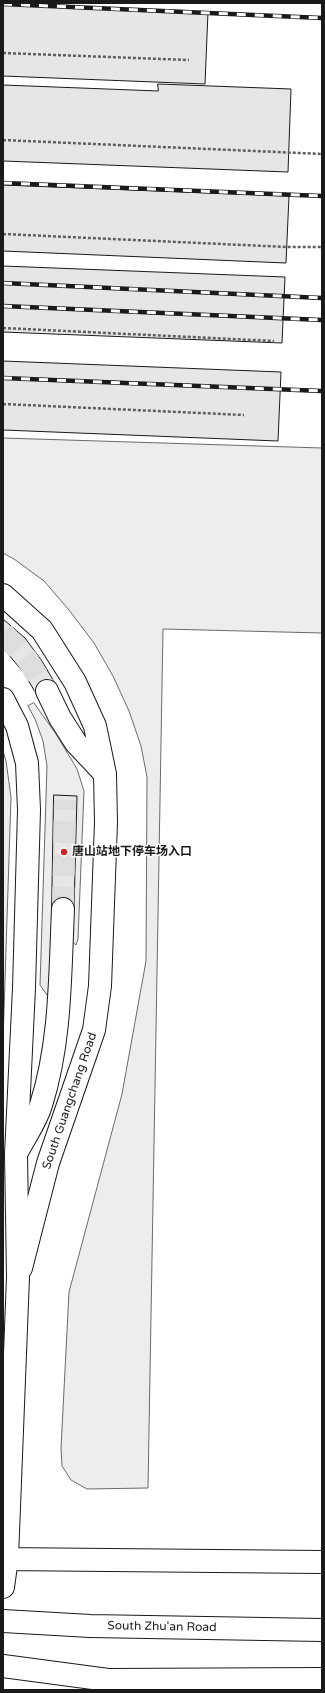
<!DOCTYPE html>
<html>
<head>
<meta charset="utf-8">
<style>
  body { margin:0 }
  #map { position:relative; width:325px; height:1693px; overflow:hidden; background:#fff; font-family:"Varela Round",sans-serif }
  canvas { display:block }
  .frame { position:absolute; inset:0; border:4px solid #1a1a1a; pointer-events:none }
</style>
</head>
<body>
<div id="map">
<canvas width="325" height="1693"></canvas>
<div class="frame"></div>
</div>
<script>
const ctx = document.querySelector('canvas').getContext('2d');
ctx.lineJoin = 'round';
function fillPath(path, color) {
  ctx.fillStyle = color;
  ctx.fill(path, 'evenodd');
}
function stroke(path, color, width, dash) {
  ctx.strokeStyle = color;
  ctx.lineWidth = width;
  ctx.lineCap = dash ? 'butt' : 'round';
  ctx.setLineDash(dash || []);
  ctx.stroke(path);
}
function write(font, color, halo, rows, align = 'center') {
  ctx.font = font + ' "Varela Round","Noto Sans SC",sans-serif';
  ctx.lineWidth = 3;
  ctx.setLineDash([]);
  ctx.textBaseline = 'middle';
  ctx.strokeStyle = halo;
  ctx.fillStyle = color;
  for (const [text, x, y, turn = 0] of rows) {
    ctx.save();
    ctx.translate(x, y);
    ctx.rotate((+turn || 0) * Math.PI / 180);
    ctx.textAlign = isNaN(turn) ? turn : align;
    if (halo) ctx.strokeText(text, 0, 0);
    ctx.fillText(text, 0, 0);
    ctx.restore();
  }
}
const built = new Path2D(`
  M3,438L322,448V633L163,629L148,1488L87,1489L71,1480L62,1466L61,1448L69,1292L122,1094L146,961L147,777L141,746L129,711L113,676L94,643L69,610L44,581L14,559L3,553Z
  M34,703L56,734L77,769L84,791L78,939L76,945L69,939L53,986L47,995L40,985L47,766L43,741L35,719L28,706Z
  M3,751L6,761L11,797L3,1042Z`);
fillPath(built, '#ededed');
stroke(built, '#6a6a6a', 1);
const building = new Path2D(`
  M3,4L208,12L205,84L3,76Z
  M158,84L291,89L288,172L3,161V85L158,91Z
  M3,185L289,196L286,263L3,251Z
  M3,266L285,277L282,343L3,332Z
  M3,361L281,372L278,441L3,430Z
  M3,619L25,638L42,661L56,685L38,697L24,673L3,648Z
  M54,795L77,796L74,909H52Z`);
fillPath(building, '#e6e6e6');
stroke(building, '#1a1a1a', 1);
stroke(new Path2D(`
  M3,633L27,659L47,691
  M63,909L65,800`), '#ddd', 22, [22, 11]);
const minor = new Path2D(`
  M3,595L42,630L75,682L95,726L105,774L106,822L100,986L94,1030L48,1163L21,1268
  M47,691L60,718L76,743L105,774
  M16,1154C24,1138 36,1122 41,1105C61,1042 60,974 63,909
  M3,1666L108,1680L322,1679`);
const major = new Path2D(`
  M3,699L17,726L27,763L29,810L24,988L16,1154L18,1277L7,1558L3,1587
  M3,1559L322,1562
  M3,1621L90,1626L322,1630`);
stroke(minor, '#1a1a1a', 24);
stroke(major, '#1a1a1a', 24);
stroke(new Path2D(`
  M3,53L189,60
  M3,140L322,154
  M3,234L287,247H322
  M3,328L274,341
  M3,404L244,415`), '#5f5f5f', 2.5, [3, 2]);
stroke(minor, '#fff', 22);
stroke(major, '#fff', 22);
const rail = new Path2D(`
  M3,4L322,18
  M3,183L322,196
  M3,283L322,298
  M3,306L322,320
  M3,378L322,391`);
stroke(rail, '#1a1a1a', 4.5);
stroke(rail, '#fff', 3, [9]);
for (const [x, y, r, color] of [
  [64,852,4,"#c62828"]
]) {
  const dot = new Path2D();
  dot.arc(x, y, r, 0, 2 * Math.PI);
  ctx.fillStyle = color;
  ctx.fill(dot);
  stroke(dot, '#fff', 1.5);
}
write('bold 12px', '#1a1a1a', '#fff', [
  ["唐山站地下停车场入口",72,852]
], 'left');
write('12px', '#1a1a1a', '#fff', [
  ["South Guangchang Road",70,1101,-71],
  ["South Zhu'an Road",162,1627,1]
]);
</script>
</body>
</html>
